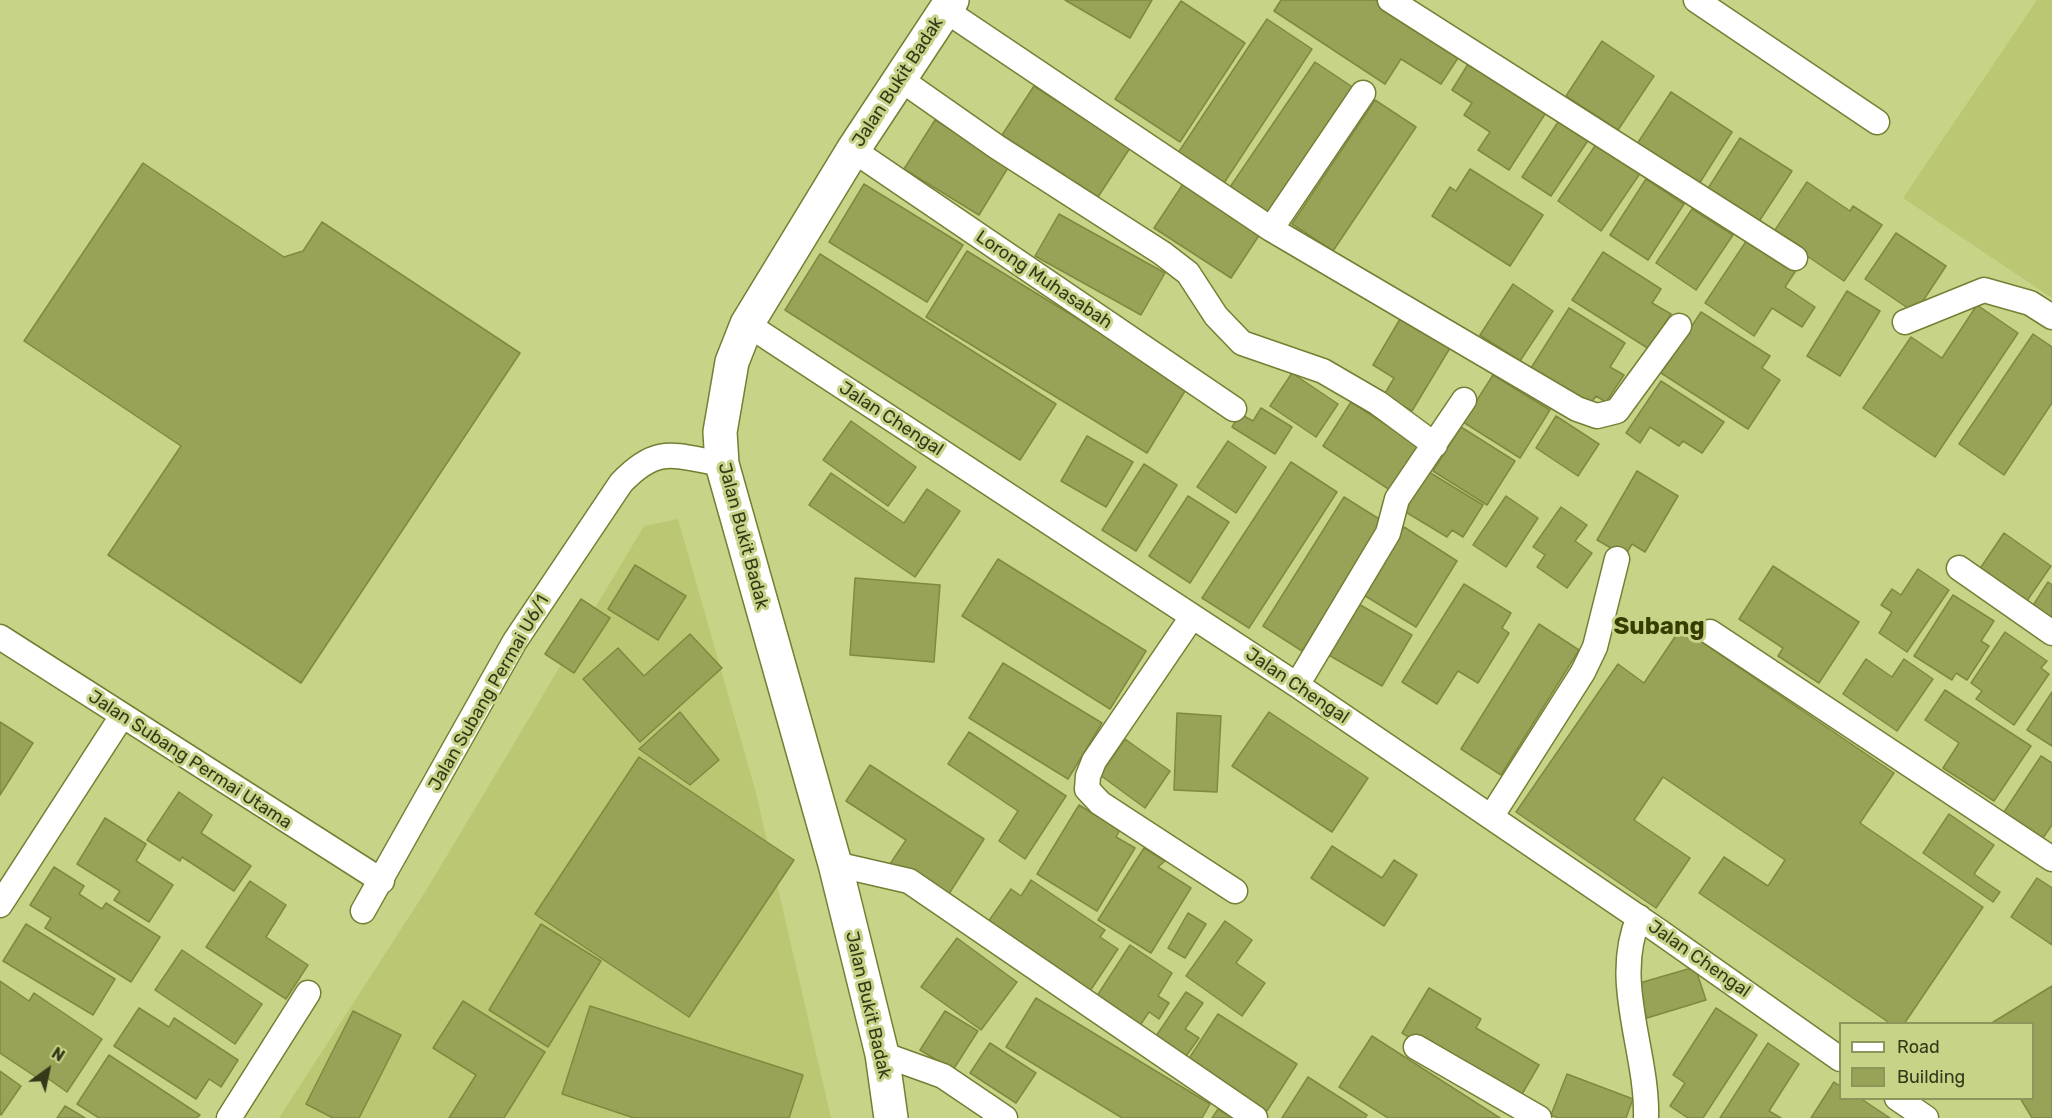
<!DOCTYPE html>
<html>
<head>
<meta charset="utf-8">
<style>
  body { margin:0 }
  #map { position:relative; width:2052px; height:1118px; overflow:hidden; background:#c7d386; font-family:Rubik,sans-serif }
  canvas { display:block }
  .legend { position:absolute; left:1839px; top:1022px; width:195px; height:78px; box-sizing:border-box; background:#c7d386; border:2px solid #8d955b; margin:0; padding:8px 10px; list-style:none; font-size:18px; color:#35391a }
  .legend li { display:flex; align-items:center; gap:12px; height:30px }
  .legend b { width:30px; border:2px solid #8d955b }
  .north { position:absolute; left:18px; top:1040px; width:60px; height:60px; -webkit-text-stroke:4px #c7d386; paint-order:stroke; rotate:33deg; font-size:16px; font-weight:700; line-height:24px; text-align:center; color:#35391a }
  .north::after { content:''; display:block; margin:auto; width:21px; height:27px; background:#35391a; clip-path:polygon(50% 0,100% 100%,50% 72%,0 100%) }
</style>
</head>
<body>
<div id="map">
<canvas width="2052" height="1118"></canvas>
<ul class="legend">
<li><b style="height:8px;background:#fff"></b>Road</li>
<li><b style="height:16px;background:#99a358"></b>Building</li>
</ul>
<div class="north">N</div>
</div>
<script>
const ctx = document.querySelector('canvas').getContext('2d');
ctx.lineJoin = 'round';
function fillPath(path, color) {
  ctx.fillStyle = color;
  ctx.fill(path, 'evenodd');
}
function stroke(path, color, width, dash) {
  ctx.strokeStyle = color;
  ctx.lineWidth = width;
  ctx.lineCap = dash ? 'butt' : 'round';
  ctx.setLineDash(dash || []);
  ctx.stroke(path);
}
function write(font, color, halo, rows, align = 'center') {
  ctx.font = font + ' Rubik,sans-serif';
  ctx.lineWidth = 6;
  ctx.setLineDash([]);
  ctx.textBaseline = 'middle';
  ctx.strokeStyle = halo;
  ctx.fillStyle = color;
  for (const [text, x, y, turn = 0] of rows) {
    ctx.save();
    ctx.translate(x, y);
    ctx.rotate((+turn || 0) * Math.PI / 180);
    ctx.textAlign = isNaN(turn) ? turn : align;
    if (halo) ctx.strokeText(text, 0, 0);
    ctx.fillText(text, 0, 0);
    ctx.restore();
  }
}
fillPath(new Path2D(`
  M2037,0H2052V298L1903,198Z
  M678,519L756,793L831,1118H279L427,889L644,526Z`), '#bbc772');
const building = new Path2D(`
  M1065,0H1152L1130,38Z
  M1281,0H1376L1460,55L1441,84L1401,59L1385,84L1274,11Z
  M1181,1L1245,43L1180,142L1115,99Z
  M1267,19L1312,49L1224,183L1178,153Z
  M1602,41L1654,76L1618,130L1566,96Z
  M1470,61L1547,111L1509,170L1478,150L1490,132L1464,115L1472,103L1452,90Z
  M1315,62L1354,88L1268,216L1228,190Z
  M1034,86L1130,148L1098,197L1002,135Z
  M1671,92L1732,132L1699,184L1637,144Z
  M1375,100L1416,127L1333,251L1292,224Z
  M1560,119L1589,139L1551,196L1522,177Z
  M935,120L1009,166L979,215L904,169Z
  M1740,138L1792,171L1758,223L1707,190Z
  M1597,143L1641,172L1601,231L1558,201Z
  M143,163L284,257L303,251L322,222L520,353L301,683L108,555L181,446L24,341Z
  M1470,169L1543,215L1510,266L1432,216L1450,187L1456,191Z
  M1646,179L1684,204L1648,260L1610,235Z
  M1807,182L1850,211L1853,206L1882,225L1844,281L1773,233Z
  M864,184L963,245L927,302L829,242Z
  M1183,184L1260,234L1231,278L1154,228Z
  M1692,209L1733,235L1696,290L1656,263Z
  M1059,214L1165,273L1141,315L1035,256Z
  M1896,233L1946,266L1915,313L1865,279Z
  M1747,240L1795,272L1785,287L1815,307L1802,327L1772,308L1754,336L1705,303Z
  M967,251L1188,386L1147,453L926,317Z
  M1603,252L1661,289L1652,303L1671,314L1649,349L1572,300Z
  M820,254L1056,404L1020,460L785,310Z
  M1513,284L1553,311L1520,361L1480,335Z
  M1847,291L1880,311L1840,376L1807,356Z
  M1977,305L2018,333L1935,457L1863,408L1911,337L1942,358Z
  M1569,308L1625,343L1610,367L1624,375L1606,402L1596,396L1590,405L1531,368Z
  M1701,312L1770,356L1762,368L1780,380L1748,429L1661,373Z
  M1400,319L1450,348L1412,411L1384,395L1394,378L1373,365Z
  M2033,334L2052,347V403L2004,475L1959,444Z
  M1292,373L1338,404L1316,437L1270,406Z
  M1493,375L1550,410L1520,458L1463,422Z
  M1661,381L1724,422L1702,453L1683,441L1679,446L1650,427L1640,443L1626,433Z
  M1351,402L1419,446L1390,490L1323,446Z
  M1261,408L1292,427L1275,454L1232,427L1240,414L1253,421Z
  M1556,416L1599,444L1578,476L1536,448Z
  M851,421L916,467L888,506L823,460Z
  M1461,427L1515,461L1487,505L1433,471Z
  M1087,436L1133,462L1106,507L1061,481Z
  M1228,441L1266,467L1236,513L1197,487Z
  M1291,462L1337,492L1249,628L1202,598Z
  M1144,464L1177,485L1136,551L1102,530Z
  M1637,471L1678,496L1645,552L1632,544L1625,556L1597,540Z
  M1429,472L1483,505L1463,537L1452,530L1447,537L1404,511Z
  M831,473L904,523L927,489L960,511L915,577L809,505Z
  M1188,496L1229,522L1190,583L1149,556Z
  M1506,496L1538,518L1506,567L1473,545Z
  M1344,497L1384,522L1302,651L1263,626Z
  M1561,507L1587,525L1575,541L1592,553L1567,588L1537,567L1545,555L1533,547Z
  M1404,527L1457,561L1416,627L1362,594Z
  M2004,533L2051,566L2024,605L1977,573Z
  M998,559L1146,651L1110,709L962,616Z
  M635,565L686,596L658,640L608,609Z
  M1773,566L1859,622L1819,683L1778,656L1783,648L1739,619Z
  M1918,569L1949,590L1907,652L1879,633L1892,612L1881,605L1892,589L1901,595Z
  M855,578L940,585L934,662L850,655Z
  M2048,582L2052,585V620L2032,607Z
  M1464,584L1511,613L1502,628L1509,633L1478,683L1458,671L1437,704L1402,682Z
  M1953,595L1994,621L1981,641L1989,646L1967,680L1956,673L1952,680L1914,656Z
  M581,599L610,618L574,673L545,654Z
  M1357,603L1412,635L1382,686L1327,654Z
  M1539,624L1579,650L1501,775L1461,749Z
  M1681,628L1894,773L1860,823L1983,907L1904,1024H1891L1699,893L1724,857L1768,886L1785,860L1663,777L1634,820L1690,858L1656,908L1516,812L1618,664L1644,683Z
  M2005,632L2047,661L2041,668L2049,674L2014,725L1976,699L1982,691L1971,683Z
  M690,634L722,668L640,742L583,679L618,648L644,676Z
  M1866,659L1892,677L1904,659L1933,679L1897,731L1843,694Z
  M1003,663L1102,723L1068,779L969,718Z
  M1945,690L2031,746L1994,801L1943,768L1959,743L1925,720Z
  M2052,692V746L2027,730Z
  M680,712L719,760L690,785L639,749Z
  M1269,712L1368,778L1332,832L1232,766Z
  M1177,713L1221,716L1217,792L1174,790Z
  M0,722L33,743L0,795Z
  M969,732L1066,796L1025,859L999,841L1018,811L948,764Z
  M1125,739L1170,771L1145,808L1100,775Z
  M2041,756L2052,763V825L2043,838L2004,812Z
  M639,757L794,860L689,1017L535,914Z
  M870,765L984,839L945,900L890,864L906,840L846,801Z
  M179,792L212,815L201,833L251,866L234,891L182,857L180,861L147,840Z
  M1079,805L1120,830L1116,837L1135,848L1097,911L1037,874Z
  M1949,814L1994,845L1974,874L2000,892L1993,902L1923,853Z
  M105,818L146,844L136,861L173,885L149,922L114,900L120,891L77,864Z
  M1332,846L1382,878L1394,860L1417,875L1384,926L1311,878Z
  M1144,848L1165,861L1158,867L1191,888L1151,953L1098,920Z
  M54,867L84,886L79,894L102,909L106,903L160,937L131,982L45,928L51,918L30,905Z
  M2037,878L2052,888V945L2011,917Z
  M1031,880L1105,930L1100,937L1118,949L1090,991L988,922L1011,889L1021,896Z
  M250,881L286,905L266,937L308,965L286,999L206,947Z
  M1188,913L1206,924L1185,958L1168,948Z
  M1225,921L1252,940L1236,963L1265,983L1242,1016L1186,976Z
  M26,924L115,979L93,1015L3,961Z
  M541,924L601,961L548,1047L489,1010Z
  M957,938L1017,982L981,1030L921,987Z
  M1130,945L1172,973L1158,996L1169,1003L1159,1019L1149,1012L1139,1027L1095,999Z
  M182,950L262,1004L235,1044L155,990Z
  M1695,967L1706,1000L1647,1018L1636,984Z
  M0,981L29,1001L34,993L102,1039L67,1092L43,1075L39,1079L0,1053Z
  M2052,986V1118H2032L2020,1098H2032V1024H1990Z
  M1429,988L1481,1019L1476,1028L1539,1065L1518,1101L1402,1033Z
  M1186,992L1203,1003L1185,1029L1199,1038L1184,1059L1154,1039Z
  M1036,998L1210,1104L1202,1118H1122L1006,1047Z
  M463,1001L545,1052L504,1118H449L476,1075L433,1048Z
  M590,1006L803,1075L789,1118H634L562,1094Z
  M139,1008L169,1027L174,1018L238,1060L221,1087L209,1079L196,1099L114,1046Z
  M1716,1008L1757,1035L1703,1118H1688L1670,1106L1685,1083L1673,1075Z
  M353,1011L401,1035L359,1118H333L306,1104Z
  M945,1011L978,1031L953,1070L920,1050Z
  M1218,1014L1297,1064L1267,1111L1188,1060Z
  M1372,1036L1500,1118H1388L1339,1087Z
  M990,1043L1036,1073L1016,1103L970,1073Z
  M1768,1043L1799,1064L1769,1111L1781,1118H1720Z
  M109,1055L200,1115L197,1118H99L77,1104Z
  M0,1071L21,1086L1,1115L0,1114Z
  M1567,1074L1633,1099L1626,1118H1558L1551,1115Z
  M1308,1077L1367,1115L1365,1118H1282Z
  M1834,1082L1840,1086V1098H1860L1890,1118H1811Z
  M65,1106L85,1118H57Z
  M1218,1109L1232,1118H1212Z`);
fillPath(building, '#99a358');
stroke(building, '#80893f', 1.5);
const minor = new Path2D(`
  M1390,0L1795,258
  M1696,0L1877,122
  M945,10L1271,229L1577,409L1597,416L1617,411L1679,326
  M900,79L997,147L1162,253L1188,273L1216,316L1242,343L1323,371L1378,403L1435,445
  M853,150L1234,409
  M1271,229L1363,93
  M1905,322L1984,290L2030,303L2052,317
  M747,324L1297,685L1657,930L1840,1059
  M1959,568L2052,633
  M1192,617L1094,761L1088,776L1087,789L1100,803L1235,891
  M1710,632L2052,859
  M0,637L382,881
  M1297,685L1388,533L1397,499L1464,400
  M1491,817L1583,672L1595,647L1617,559
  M835,864L909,881L1255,1118
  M0,905L122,716
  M363,911L515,641L621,483C658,444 674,456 722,464
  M1639,917C1611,982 1648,1051 1646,1118
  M1416,1047L1539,1118
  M882,1054L943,1076L1005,1118
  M1897,1098L1926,1118
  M229,1118L308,993`);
const secondary = new Path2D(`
  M891,1118L882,1054L835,864L722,464L720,432L725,403L732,362L747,324L853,150L952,0`);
stroke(minor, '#767e34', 27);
stroke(secondary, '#767e34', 36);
stroke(minor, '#fff', 24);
stroke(secondary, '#fff', 33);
write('18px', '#35391a', '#c7d386', [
  ["Jalan Bukit Badak",898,82,-57],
  ["Lorong Muhasabah",1044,280,34],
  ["Jalan Chengal",891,419,33],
  ["Jalan Bukit Badak",743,536,75],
  ["Jalan Chengal",1297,686,34],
  ["Jalan Subang Permai U6/1",489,693,-60],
  ["Jalan Subang Permai Utama",190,760,33],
  ["Jalan Chengal",1699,959,35],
  ["Jalan Bukit Badak",868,1005,77]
]);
write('bold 24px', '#373d00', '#c7d386', [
  ["Subang",1659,627]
]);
</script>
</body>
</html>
